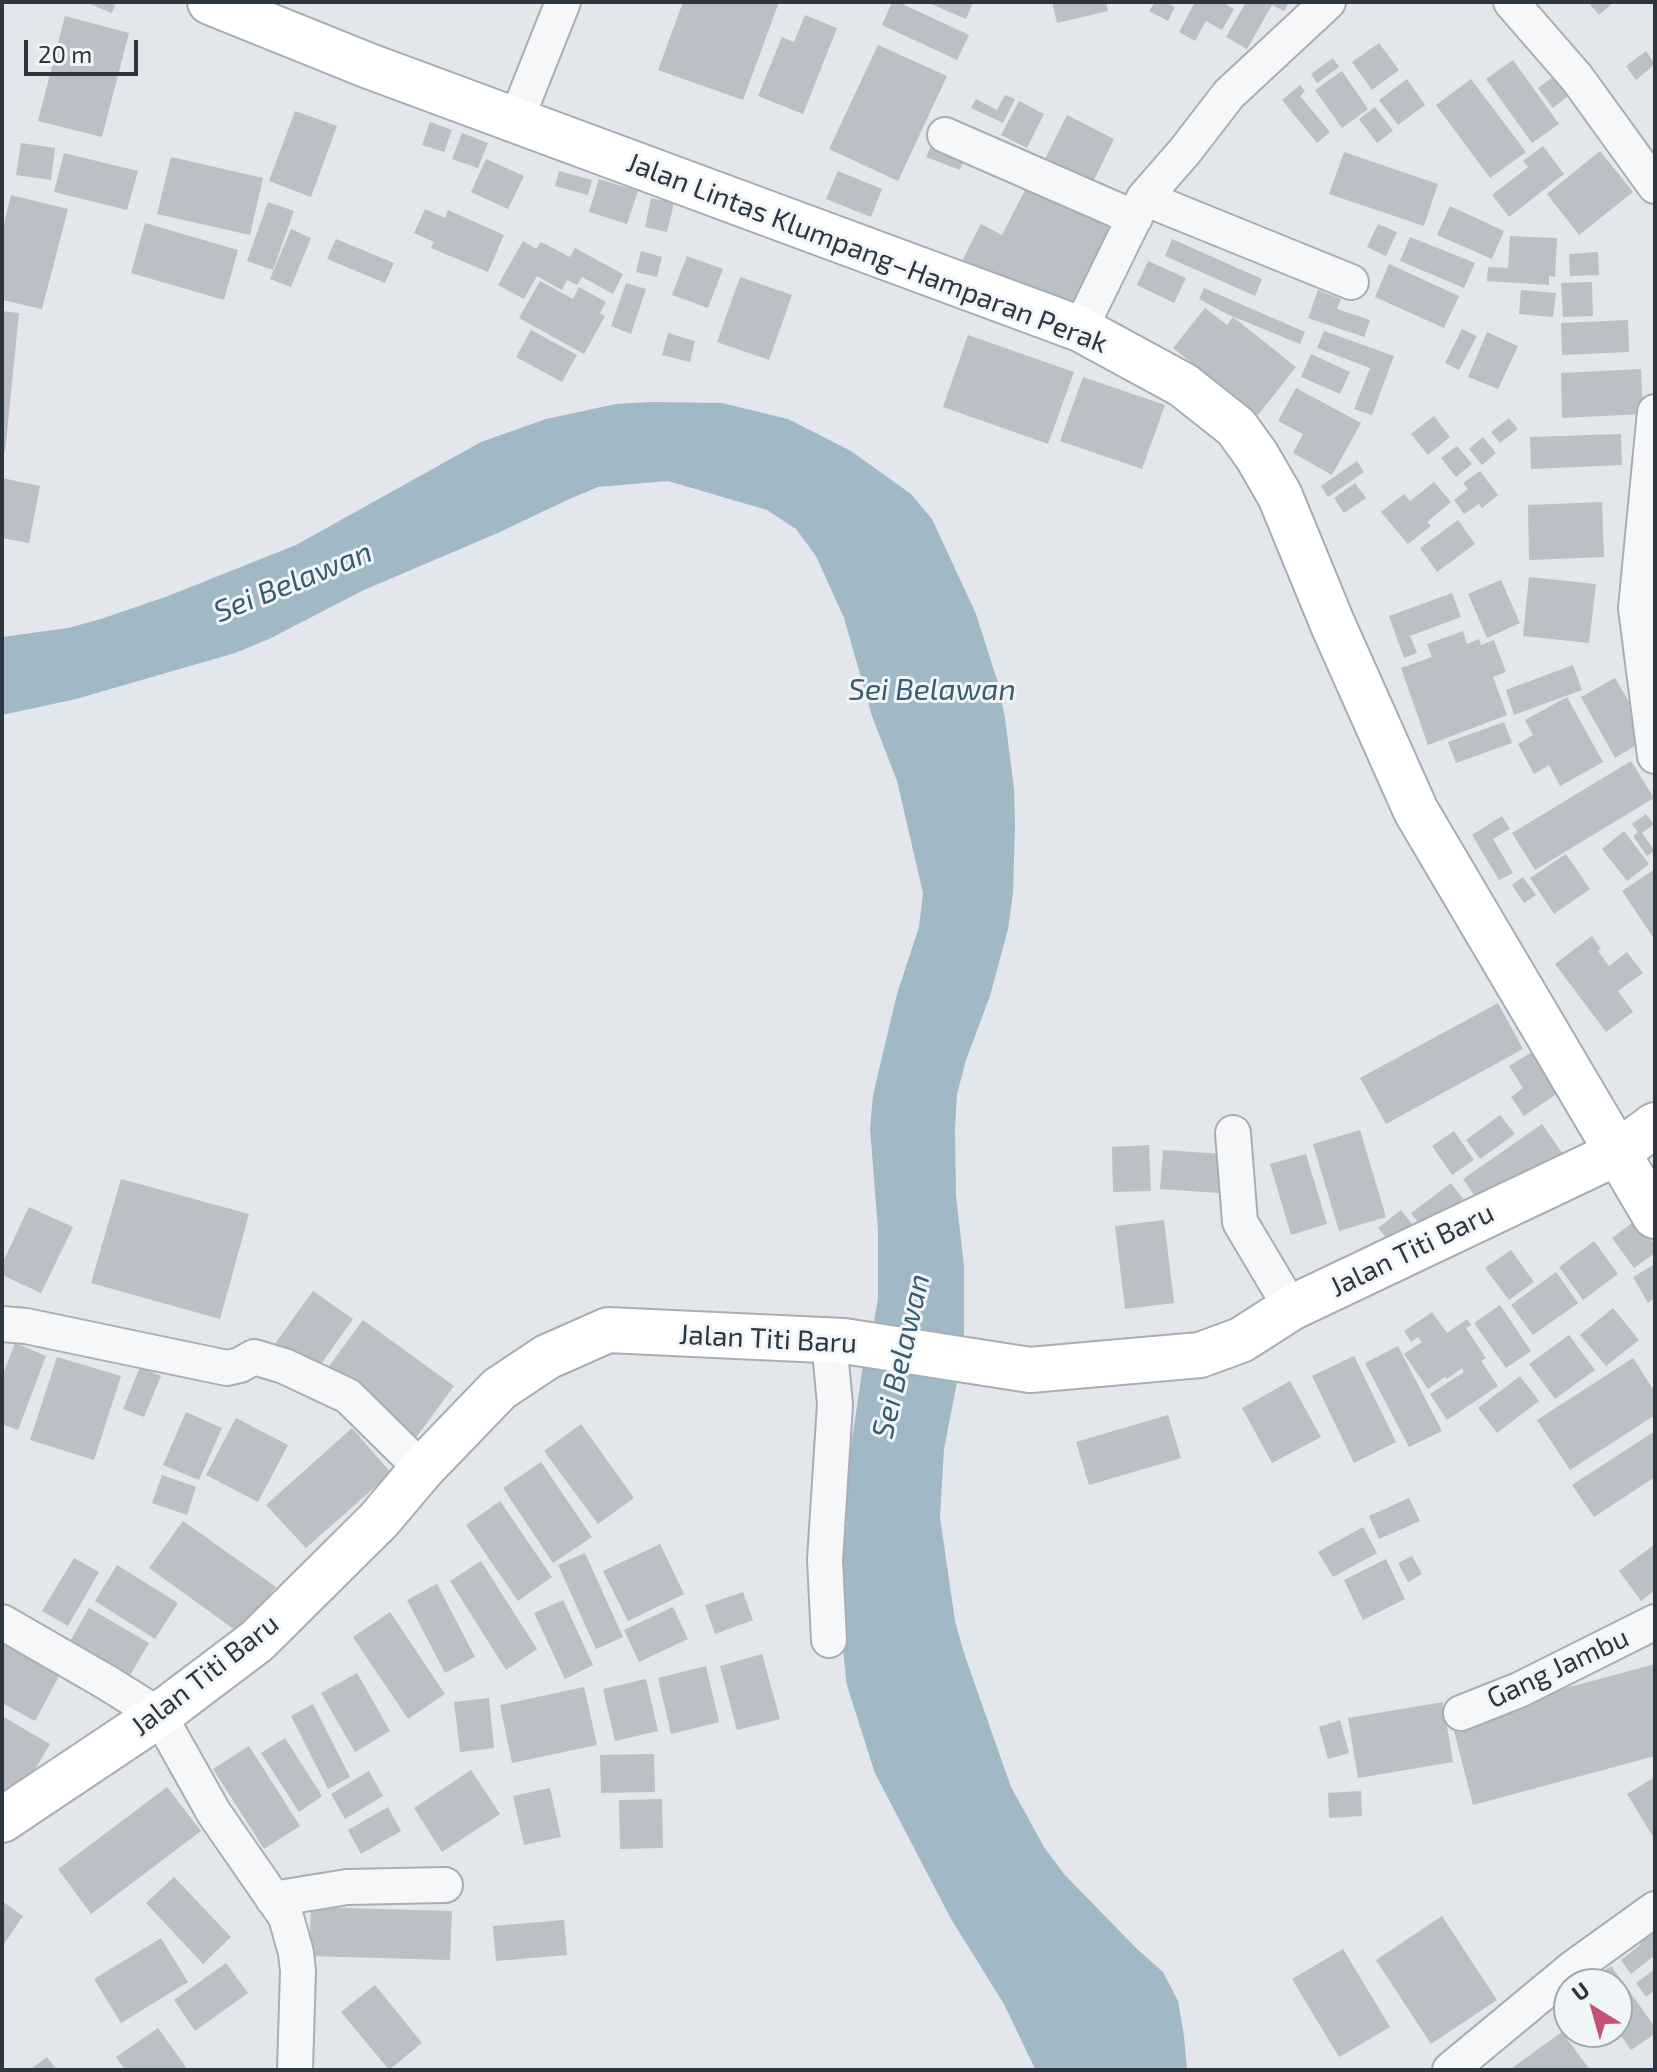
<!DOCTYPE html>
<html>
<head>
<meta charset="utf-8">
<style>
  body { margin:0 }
  #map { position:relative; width:1657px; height:2072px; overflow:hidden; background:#e3e6ea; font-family:"Exo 2",sans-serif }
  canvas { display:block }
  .frame { position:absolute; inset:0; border:4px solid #2c3641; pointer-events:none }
  .north { position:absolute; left:1553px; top:1968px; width:80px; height:80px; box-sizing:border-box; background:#f2f5f7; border:2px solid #a3a9ae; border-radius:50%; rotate:323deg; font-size:22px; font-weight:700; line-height:32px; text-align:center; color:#2c3641 }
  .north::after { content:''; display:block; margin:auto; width:28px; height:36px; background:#c45275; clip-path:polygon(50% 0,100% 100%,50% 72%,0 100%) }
  .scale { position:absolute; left:24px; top:40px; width:114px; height:36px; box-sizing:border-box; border:4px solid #2c3641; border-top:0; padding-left:10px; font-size:24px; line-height:28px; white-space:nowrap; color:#2c3641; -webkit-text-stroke:6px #f2f5f7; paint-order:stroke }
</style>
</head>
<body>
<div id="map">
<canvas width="1657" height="2072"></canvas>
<div class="frame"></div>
<div class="north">U</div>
<div class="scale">20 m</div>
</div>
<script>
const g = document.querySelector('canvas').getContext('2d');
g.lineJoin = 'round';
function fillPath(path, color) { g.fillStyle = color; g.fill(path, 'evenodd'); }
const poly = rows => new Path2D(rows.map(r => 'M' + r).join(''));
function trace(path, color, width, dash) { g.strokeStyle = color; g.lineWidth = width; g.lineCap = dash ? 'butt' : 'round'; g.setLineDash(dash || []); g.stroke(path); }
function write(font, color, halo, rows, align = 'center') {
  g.font = font + ' "Exo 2",sans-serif'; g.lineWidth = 6; g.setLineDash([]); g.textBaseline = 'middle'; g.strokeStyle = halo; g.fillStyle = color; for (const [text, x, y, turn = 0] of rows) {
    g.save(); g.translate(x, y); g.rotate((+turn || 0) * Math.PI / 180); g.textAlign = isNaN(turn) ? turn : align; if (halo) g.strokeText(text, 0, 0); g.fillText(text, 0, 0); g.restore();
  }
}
const water = poly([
  [652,402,722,403,788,419,851,451,911,494,932,519,976,614,998,683,1005,718,1014,789,1015,825,1013,893,1008,929,990,996,966,1060,957,1094,955,1128,956,1196,964,1266,964,1346,944,1449,940,1517,955,1621,964,1653,1011,1787,1044,1847,1064,1874,1136,1948,1163,1972,1178,2001,1184,2036,1187,2070,1063,2070,1059,2042,1039,1978,931,1773,913,1725,903,1673,893,1659,871,1635,864,1619,846,1519,848,1467,863,1365,872,1332,878,1299,878,1230,870,1128,873,1095,897,994,919,927,923,893,897,781,872,716,844,618,816,556,796,529,767,510,668,481,598,487,567,500,500,532,364,590,269,639,235,653,76,699,2,715,2,637,68,628,101,619,168,596,296,545,481,442,546,419,616,404]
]);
const river = poly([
  [870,1549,869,1567,880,1677,906,1759,980,1901,1034,1988,1068,2059,1071,2070]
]);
const building = poly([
  [85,2,116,2,112,13],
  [683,2,779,2,743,100,658,70],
  [892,2,898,2,969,35,957,60,882,25],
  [926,2,973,2,966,19],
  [1052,2,1106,2,1108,11,1057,23],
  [1155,2,1165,2,1175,7,1168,21,1149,11],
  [1195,2,1222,2,1234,9,1222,30,1206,21,1195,41,1179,32],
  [1246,2,1289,2,1284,11,1272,5,1247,49,1226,37],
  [1588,2,1614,2,1599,15],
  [805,15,837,28,803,114,758,96,782,37,794,42],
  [65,16,129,33,102,137,38,121],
  [1379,43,1399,70,1372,90,1352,62],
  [878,45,947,76,898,181,829,149],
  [1646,51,1655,64,1636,80,1626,66],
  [1333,58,1339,67,1317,83,1311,74],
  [1513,60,1559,124,1532,143,1486,79],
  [1342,71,1368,109,1342,128,1315,90],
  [1557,74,1572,93,1553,108,1538,88],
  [1407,79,1425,105,1398,125,1379,100],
  [1471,79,1526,152,1490,178,1436,105],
  [1300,85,1305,91,1300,96,1330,132,1317,143,1282,100],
  [1005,95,1015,99,1003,123,971,108,976,99,997,110],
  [1019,101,1044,114,1027,148,1001,135],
  [1375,107,1393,131,1377,143,1359,119],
  [295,111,337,126,311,197,269,181],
  [1067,115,1114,139,1093,182,1045,159],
  [430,122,452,130,444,152,422,145],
  [462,133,488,143,478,168,452,159],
  [933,141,966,154,960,170,926,157],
  [21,143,55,148,51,180,16,175],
  [1543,146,1564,174,1509,217,1492,195,1528,167,1523,161],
  [1600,151,1633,192,1579,235,1547,194],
  [1344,152,1438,184,1424,226,1329,194],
  [64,153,138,171,127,210,54,192],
  [171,157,263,178,250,235,157,214],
  [486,159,524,176,508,209,471,192],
  [559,171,592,180,588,195,555,186],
  [838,171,882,189,871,217,826,199],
  [599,179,638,191,627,224,589,212],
  [1027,186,1113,229,1074,318,961,263,981,224,1002,235],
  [11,195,68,209,42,309,2,300,2,231],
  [651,198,674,203,667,232,645,227],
  [268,202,294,211,273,270,247,261],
  [1450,206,1504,231,1492,259,1437,235],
  [425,209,445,218,448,210,504,235,488,272,431,248,434,242,414,233],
  [145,223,238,250,224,300,131,273],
  [1378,224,1397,232,1386,256,1367,247],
  [291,229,311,238,291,287,270,279],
  [1510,236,1557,238,1555,277,1549,276,1549,285,1487,281,1488,267,1508,268],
  [1410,237,1475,263,1464,288,1400,261],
  [336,239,394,263,385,283,327,259],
  [1172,239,1262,279,1255,296,1165,256],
  [523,241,536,249,541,242,570,257,575,248,623,274,613,294,582,277,577,285,567,280,562,290,537,276,524,299,498,285],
  [641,251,662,257,657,277,636,272],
  [1598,252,1599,275,1570,276,1569,254],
  [687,256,723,269,708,308,672,295],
  [1148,261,1186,278,1174,303,1137,285],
  [1389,264,1459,296,1444,328,1375,297],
  [740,277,792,295,769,360,717,342],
  [540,281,573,299,579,287,606,302,600,313,605,316,584,354,519,318],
  [1592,282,1593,316,1563,317,1561,283],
  [626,283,646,289,631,334,611,326],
  [1204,288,1305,332,1300,344,1227,314,1199,299],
  [1318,290,1341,299,1337,309,1370,320,1364,337,1308,318],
  [1521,290,1556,293,1553,317,1519,314],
  [1205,308,1227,325,1233,317,1296,367,1258,415,1173,348],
  [2,311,19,313,5,452,2,452],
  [1628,320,1629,352,1562,355,1561,323],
  [1462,329,1477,336,1459,370,1445,363],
  [531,330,577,355,562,382,516,357],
  [1324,331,1394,356,1372,415,1354,409,1370,368,1317,348],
  [1487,332,1518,346,1498,389,1468,377],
  [668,333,695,341,690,362,662,355],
  [968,335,1074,372,1048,444,943,407],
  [1311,354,1350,372,1340,394,1301,377],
  [1641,369,1643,414,1562,418,1561,373],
  [1083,377,1165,405,1142,469,1060,441],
  [1296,388,1361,423,1332,475,1293,453,1303,434,1278,421],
  [1434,416,1450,437,1428,455,1411,434],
  [1509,418,1518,429,1500,443,1491,432],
  [1621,434,1622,465,1531,469,1530,437],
  [1483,437,1496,453,1482,465,1469,449],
  [1457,446,1472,464,1456,477,1441,458],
  [1357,461,1364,472,1328,497,1321,486],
  [1480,471,1498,495,1482,508,1479,504,1464,514,1454,500,1468,489,1463,483],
  [2,478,40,486,29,543,2,538],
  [1434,482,1451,502,1427,522,1431,526,1408,544,1381,512,1404,494,1410,501],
  [1355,483,1366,498,1344,513,1334,498],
  [1602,502,1604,557,1529,560,1528,505],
  [1458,520,1475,544,1437,572,1420,548],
  [1529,577,1596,584,1589,643,1523,636],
  [1501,580,1520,623,1487,638,1468,594],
  [1452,593,1461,617,1410,636,1417,653,1404,658,1389,616],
  [1463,631,1467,644,1479,639,1481,645,1494,640,1506,672,1493,677,1507,715,1428,745,1401,668,1432,657,1427,644],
  [1573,665,1582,690,1514,715,1506,690],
  [1615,678,1650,737,1615,758,1581,697],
  [1567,697,1603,762,1560,786,1549,765,1534,774,1518,744,1533,735,1525,720],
  [1504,722,1512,743,1456,763,1448,742],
  [1631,761,1654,798,1535,870,1512,833],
  [1646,814,1654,824,1642,833,1655,851,1647,856,1633,836,1638,832,1632,824],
  [1502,816,1510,829,1493,839,1513,873,1499,880,1472,835],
  [1624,831,1649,864,1627,881,1602,849],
  [1566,854,1590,889,1554,914,1530,878],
  [1655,869,1655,940,1622,891],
  [1523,877,1536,895,1524,903,1512,885],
  [1592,936,1601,949,1598,951,1609,966,1627,952,1643,973,1618,991,1633,1012,1606,1032,1555,964],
  [1498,1003,1523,1049,1386,1124,1360,1078],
  [1532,1052,1558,1093,1524,1116,1511,1097,1523,1088,1509,1066],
  [1500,1115,1515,1134,1480,1159,1466,1140],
  [1542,1124,1565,1157,1485,1211,1463,1179],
  [1360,1130,1386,1217,1339,1231,1313,1144],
  [1454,1131,1474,1160,1452,1175,1432,1146],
  [1149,1145,1151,1191,1113,1192,1112,1147],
  [1163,1150,1223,1154,1219,1193,1160,1189],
  [1306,1154,1327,1224,1291,1235,1270,1164],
  [121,1179,249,1214,220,1319,91,1283],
  [1451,1183,1463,1199,1424,1230,1411,1213],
  [29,1207,73,1227,41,1293,2,1275,2,1264],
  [1401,1210,1420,1234,1397,1252,1378,1228],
  [1164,1220,1174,1303,1125,1309,1115,1226],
  [1636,1220,1655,1245,1655,1253,1634,1268,1612,1238],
  [1594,1241,1618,1274,1583,1300,1559,1267],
  [1511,1250,1534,1282,1509,1300,1485,1268],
  [1655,1264,1655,1298,1648,1303,1633,1277],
  [1556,1272,1578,1303,1533,1335,1511,1305],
  [313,1291,353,1319,314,1374,274,1345],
  [1500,1305,1531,1351,1506,1368,1474,1323],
  [1613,1308,1639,1340,1606,1366,1580,1335],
  [1432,1312,1447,1333,1467,1319,1471,1325,1466,1328,1486,1358,1481,1361,1498,1386,1447,1420,1430,1394,1464,1372,1462,1368,1447,1379,1445,1377,1428,1389,1404,1354,1422,1342,1418,1337,1411,1342,1404,1331],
  [363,1320,454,1386,415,1439,324,1373],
  [1569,1335,1595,1370,1555,1399,1529,1364],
  [15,1343,46,1356,18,1430,2,1424,2,1377],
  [1398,1346,1442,1431,1409,1447,1365,1363],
  [1354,1356,1396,1442,1354,1463,1312,1376],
  [57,1357,121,1376,94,1460,30,1440],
  [1633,1358,1655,1392,1655,1415,1570,1470,1537,1420],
  [140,1367,161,1376,144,1417,123,1409],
  [1520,1376,1539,1401,1497,1433,1478,1408],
  [1290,1381,1321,1437,1272,1463,1242,1408],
  [186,1412,222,1428,199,1480,163,1465],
  [1168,1415,1181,1458,1089,1485,1076,1442],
  [236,1418,288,1445,258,1502,206,1475],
  [581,1424,634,1498,598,1524,544,1451],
  [352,1428,391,1473,306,1548,266,1505],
  [1655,1431,1655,1477,1594,1517,1572,1485],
  [541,1462,592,1537,553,1563,503,1488],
  [162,1475,196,1487,187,1515,152,1503],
  [1409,1498,1420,1521,1379,1539,1369,1516],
  [500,1501,552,1577,518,1601,466,1525],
  [183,1521,276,1587,242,1635,149,1568],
  [1363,1527,1377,1553,1333,1577,1318,1552],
  [660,1544,684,1594,628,1621,603,1571],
  [1655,1544,1655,1590,1641,1601,1619,1571],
  [585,1553,623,1637,596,1649,558,1565],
  [1412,1556,1422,1574,1408,1582,1398,1563],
  [74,1558,99,1572,68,1626,42,1611],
  [1386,1559,1405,1599,1363,1620,1344,1580],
  [481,1561,537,1649,506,1670,450,1581],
  [117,1565,178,1603,155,1639,95,1601],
  [437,1584,475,1657,445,1673,407,1600],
  [743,1592,753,1620,715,1634,705,1605],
  [563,1600,593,1665,565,1679,534,1613],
  [673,1607,688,1639,639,1662,624,1630],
  [89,1608,149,1643,125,1684,65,1650],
  [390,1612,445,1694,408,1719,353,1637],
  [2,1634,64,1667,35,1721,2,1703],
  [762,1654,780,1719,737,1730,720,1666],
  [1655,1664,1655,1756,1473,1805,1451,1719],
  [706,1666,719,1722,671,1734,658,1678],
  [357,1673,390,1731,355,1752,321,1693],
  [646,1679,658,1731,615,1741,603,1689],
  [584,1687,597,1745,512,1763,500,1705],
  [489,1698,494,1748,460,1752,454,1702],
  [1443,1702,1453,1762,1358,1778,1348,1718],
  [313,1704,350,1777,328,1789,291,1716],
  [2,1716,50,1744,12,1809,2,1803],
  [1340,1720,1349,1753,1328,1759,1319,1727],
  [285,1738,322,1796,299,1812,261,1753],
  [249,1746,300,1826,264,1849,213,1769],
  [654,1754,655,1792,601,1793,600,1755],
  [471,1770,500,1814,442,1852,414,1808],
  [369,1771,383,1796,345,1819,331,1794],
  [1655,1777,1655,1840,1627,1794],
  [167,1787,201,1831,91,1914,58,1869],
  [550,1788,561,1837,524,1845,513,1796],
  [1361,1791,1362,1816,1329,1818,1328,1793],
  [662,1799,663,1848,620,1849,619,1800],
  [388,1807,401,1831,361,1854,348,1830],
  [174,1877,231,1937,203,1964,146,1903],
  [2,1901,23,1916,2,1947],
  [311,1907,452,1911,450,1960,309,1956],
  [1442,1916,1497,2000,1431,2044,1376,1960],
  [564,1920,567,1955,496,1961,493,1926],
  [1655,1926,1655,1955,1631,1974,1621,1960,1641,1944,1630,1930],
  [161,1938,188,1982,121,2023,94,1979],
  [1343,1949,1390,2027,1339,2057,1292,1979],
  [226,1963,248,1993,195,2031,174,2000],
  [1611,1966,1655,2027,1655,2034,1631,2050,1617,2030,1617,1984,1586,1984],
  [1655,1969,1655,1990,1646,1997,1636,1983],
  [375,1985,422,2043,389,2070,341,2012],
  [158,2028,188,2070,125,2070,116,2057],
  [1562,2032,1590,2070,1509,2070],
  [47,2057,57,2070,29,2070]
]);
const street = poly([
  [1511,2,1577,78,1655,186],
  [516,120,563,2],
  [945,135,1135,218],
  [1144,198,1351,282],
  [1080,329,1144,198,1185,151,1229,94,1328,2],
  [1655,412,1636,608,1655,756],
  [1233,1133,1240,1222,1291,1308],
  [2,1324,26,1326,227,1368,240,1365,254,1357,284,1366,348,1396,422,1469],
  [829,1341,835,1404,825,1560,829,1640],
  [2,1622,106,1682,159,1715,214,1813,286,1917,296,1953,298,1971,295,2070],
  [1461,1713,1519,1690,1655,1622],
  [273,1899,347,1887,445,1885],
  [1450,2070,1573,1968,1655,1909]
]);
const secondary = poly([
  [2,1820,159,1715,257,1641,379,1520,422,1469,499,1389,547,1357,608,1330,844,1341,1030,1370,1200,1355,1241,1340,1291,1308,1617,1153,1655,1125]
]);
const primary = poly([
  [210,2,369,66,1080,329,1183,385,1236,427,1257,456,1280,496,1333,625,1416,811,1655,1216]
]);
const streetNames = [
  ["Jalan Lintas Klumpang–Hamparan Perak",867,253,21],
  ["Jalan Titi Baru",1412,1250,-26],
  ["Jalan Titi Baru",768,1339,3],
  ["Gang Jambu",1558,1668,-25],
  ["Jalan Titi Baru",205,1675,-38]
];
const waterNames = [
  ["Sei Belawan",293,582,-22],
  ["Sei Belawan",932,690],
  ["Sei Belawan",901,1356,-77]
];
fillPath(water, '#a1b9c7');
trace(river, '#a1b9c7', 68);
fillPath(building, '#bac0c6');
trace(street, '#a8aeb4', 38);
trace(secondary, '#a8aeb4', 48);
trace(primary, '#a3adb4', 48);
trace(street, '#f5f7f8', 34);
trace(secondary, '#fff', 44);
trace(primary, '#fff', 44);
write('28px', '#2c3641', '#f2f5f7', streetNames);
write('italic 30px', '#395b71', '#f2f5f7', waterNames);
</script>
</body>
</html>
